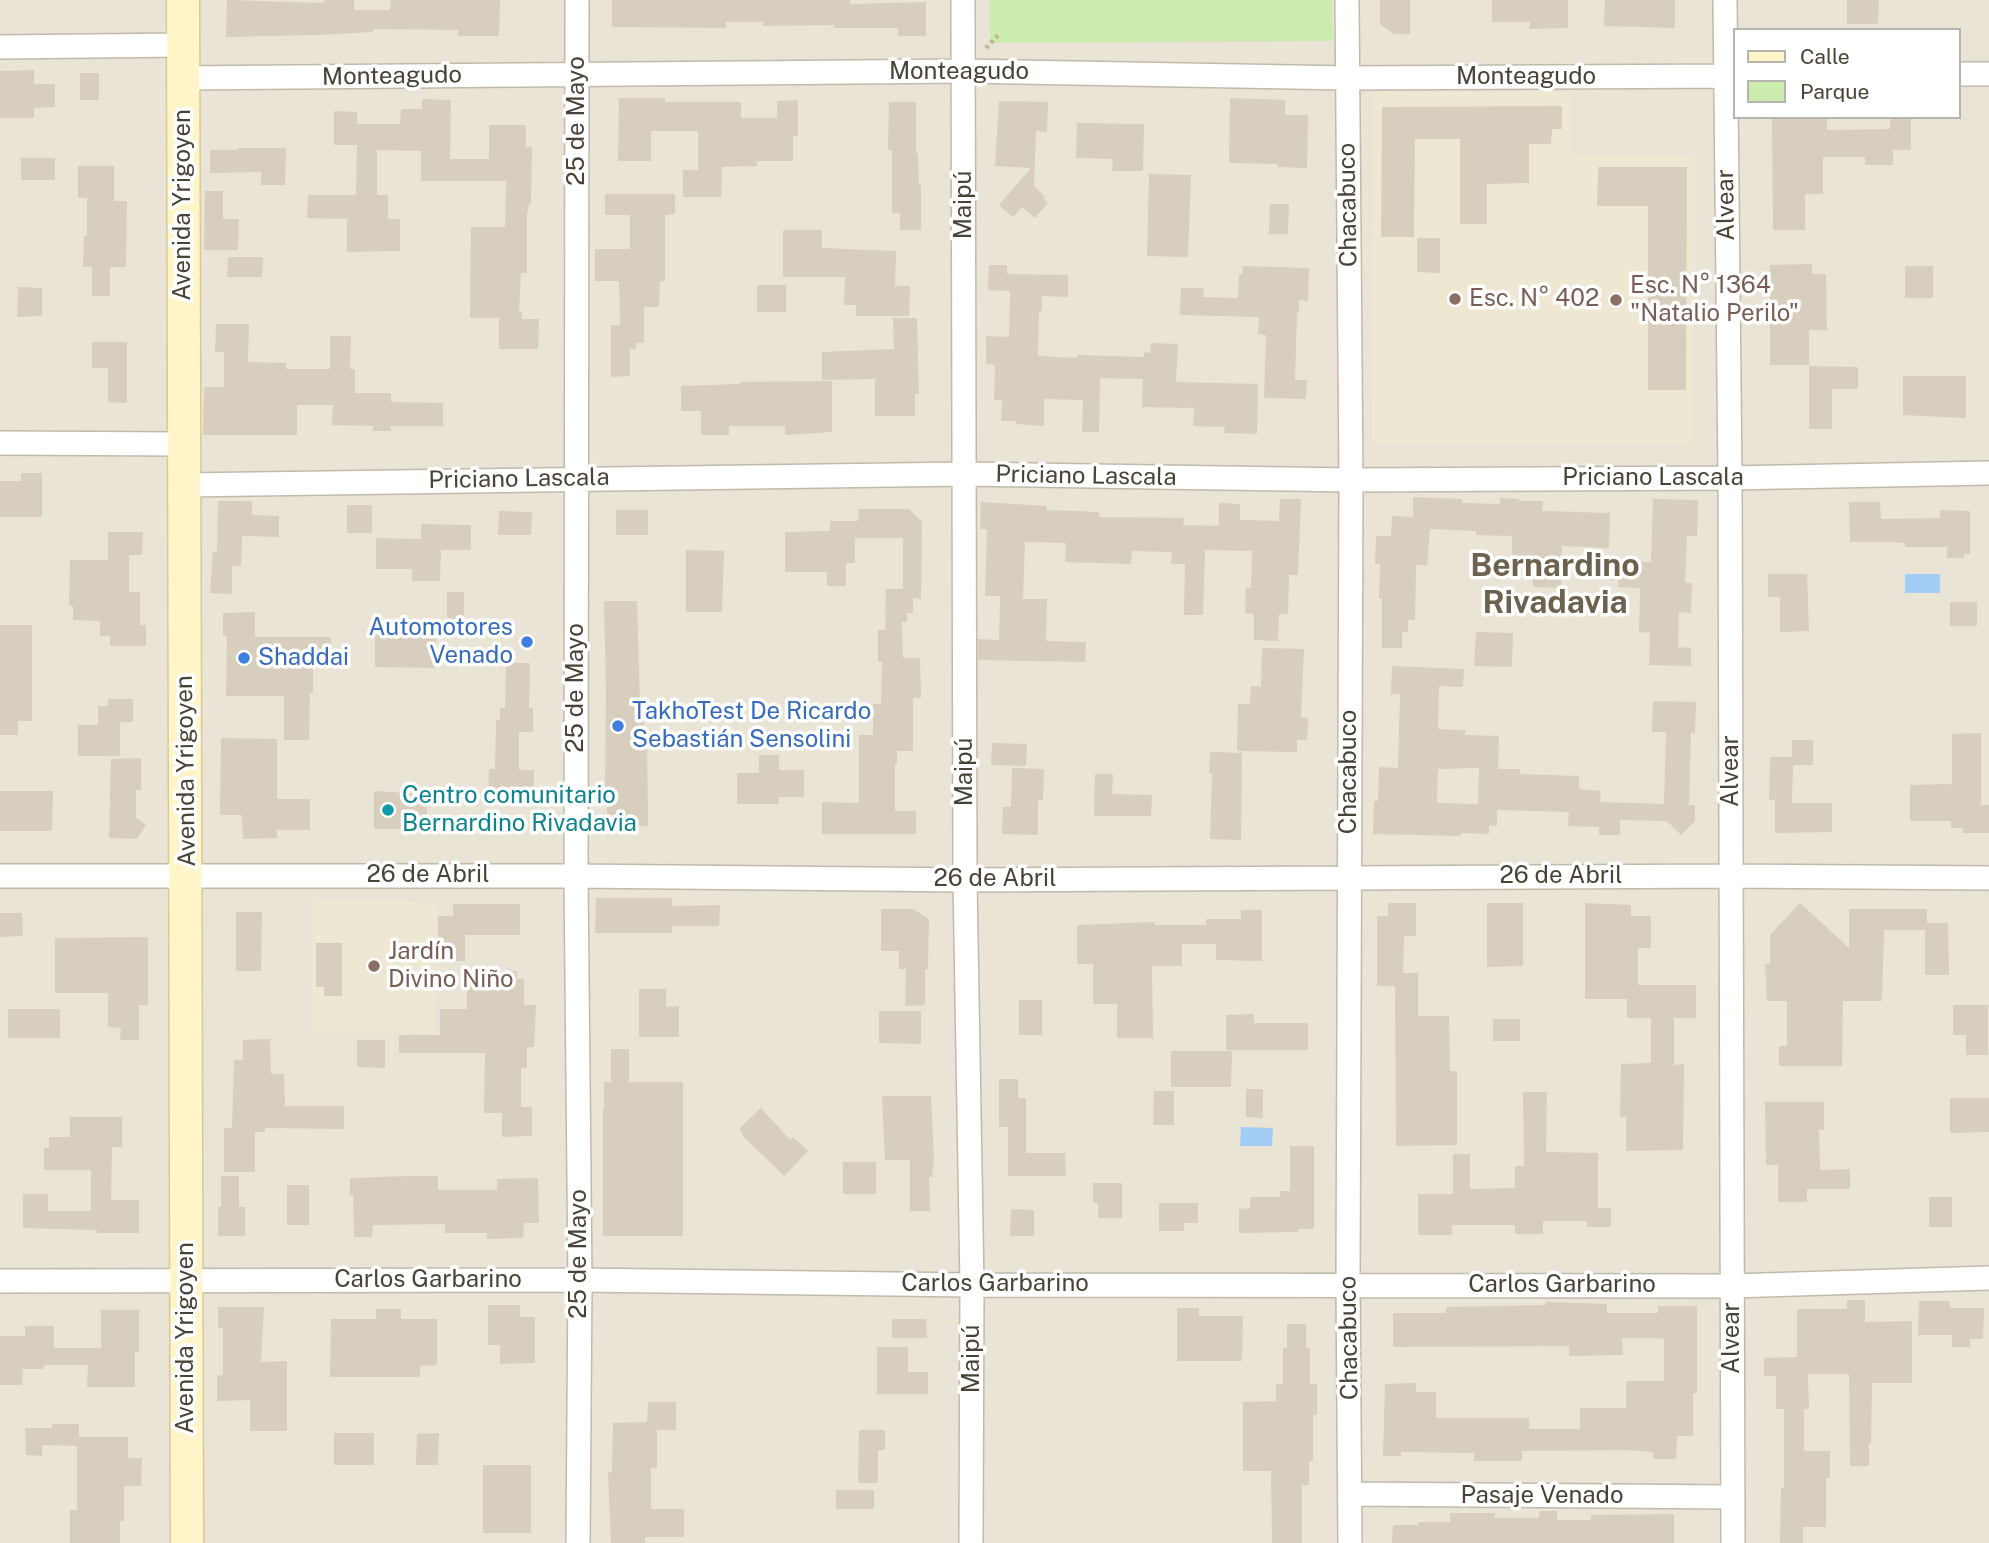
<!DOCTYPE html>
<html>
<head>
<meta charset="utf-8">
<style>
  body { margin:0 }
  #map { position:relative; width:1989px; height:1543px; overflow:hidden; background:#f5f2e8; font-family:"Public Sans",sans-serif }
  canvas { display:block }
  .legend { position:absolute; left:1733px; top:28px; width:228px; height:91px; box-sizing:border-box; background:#fff; border:2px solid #b6b4af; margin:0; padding:9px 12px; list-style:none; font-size:21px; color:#494336 }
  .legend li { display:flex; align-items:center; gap:14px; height:35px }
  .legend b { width:35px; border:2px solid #b6b4af }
</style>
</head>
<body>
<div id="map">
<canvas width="1989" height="1543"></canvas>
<ul class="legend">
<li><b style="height:9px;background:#fff5c8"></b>Calle</li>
<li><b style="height:19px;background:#ccebaf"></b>Parque</li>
</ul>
</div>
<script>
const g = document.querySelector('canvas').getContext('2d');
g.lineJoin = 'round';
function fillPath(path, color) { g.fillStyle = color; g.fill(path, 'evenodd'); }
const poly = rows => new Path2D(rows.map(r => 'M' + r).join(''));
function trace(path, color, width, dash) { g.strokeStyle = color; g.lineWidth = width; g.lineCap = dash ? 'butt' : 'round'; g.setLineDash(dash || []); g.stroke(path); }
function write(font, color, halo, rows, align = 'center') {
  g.font = font + ' "Public Sans",sans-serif'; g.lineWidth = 7; g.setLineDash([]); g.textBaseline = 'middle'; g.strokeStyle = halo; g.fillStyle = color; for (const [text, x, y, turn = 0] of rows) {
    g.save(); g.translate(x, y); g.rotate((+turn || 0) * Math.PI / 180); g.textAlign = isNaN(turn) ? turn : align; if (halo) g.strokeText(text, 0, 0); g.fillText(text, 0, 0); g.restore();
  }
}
const residential = poly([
  [0,0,1989,0,1989,1543,0,1543],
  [1735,30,1959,30,1959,117,1735,117]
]);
const education = poly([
  [1374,91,1570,92,1570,155,1695,155,1693,444,1372,444],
  [314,899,437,902,434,1033,311,1030]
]);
const green = poly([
  [990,0,1332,0,1333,41,990,43]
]);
const water = poly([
  [1905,574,1940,574,1940,593,1905,593],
  [1241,1127,1273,1128,1272,1146,1240,1146]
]);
const building = poly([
  [227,0,324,3,324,0,354,0,354,10,390,10,391,0,500,0,499,36,458,36,458,30,373,29,373,32,317,35,226,37],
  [612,0,850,0,850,4,926,2,926,36,898,36,898,28,834,28,834,25,763,26,763,22,726,22,726,28,612,27],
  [1380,0,1410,0,1410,34,1394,34,1380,24],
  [1492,0,1568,0,1568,28,1529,29,1530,22,1492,22],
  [1605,0,1675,0,1675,28,1604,26],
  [1847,0,1879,0,1878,24,1847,24],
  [34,70,34,84,55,84,55,107,34,108,34,118,0,118,0,71],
  [80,73,99,73,99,100,80,100],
  [619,98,665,98,665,102,741,102,741,118,777,118,777,101,798,100,798,136,793,136,793,161,757,161,757,166,722,167,721,197,683,197,683,170,698,170,698,131,651,131,651,161,618,161],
  [1230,98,1285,100,1285,115,1308,115,1307,168,1278,167,1278,164,1229,163],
  [422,99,451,100,450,159,489,159,489,125,526,125,526,147,532,147,531,204,529,204,527,214,527,273,521,273,519,312,522,312,522,319,539,319,538,349,499,349,499,318,470,318,471,227,505,227,506,181,421,181,421,151,377,150,377,195,388,195,388,219,400,219,400,251,347,252,347,219,307,218,308,195,356,195,357,145,334,145,334,111,357,112,357,124,400,124,401,109,422,109],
  [999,101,1048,102,1047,132,1036,131,1034,186,1045,196,1043,198,1048,203,1035,218,1022,207,1013,217,999,205,1031,168,995,166],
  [889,102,916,102,916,153,918,153,919,185,921,185,921,230,900,230,900,213,892,213,892,150,888,150],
  [1562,106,1562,129,1552,129,1551,144,1529,144,1529,183,1487,184,1487,224,1460,224,1460,139,1415,139,1414,237,1381,237,1382,107],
  [1772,117,1827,117,1827,130,1890,129,1890,117,1911,117,1911,150,1893,150,1893,165,1865,165,1865,157,1823,157,1823,194,1805,194,1805,230,1773,230],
  [1077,123,1144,124,1143,171,1112,171,1113,159,1076,158],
  [238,148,286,148,285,185,261,185,261,172,210,173,210,150,238,150],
  [21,158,55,158,55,180,21,180],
  [78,166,114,166,114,201,127,201,126,267,110,267,110,296,92,296,92,267,83,267,84,236,87,236,87,198,78,198],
  [1598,167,1687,167,1686,390,1648,390,1648,206,1597,206],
  [1149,174,1191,175,1188,257,1147,256],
  [205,191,223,191,223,219,239,219,238,250,204,250],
  [605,194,675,194,675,214,665,215,665,281,660,281,659,307,644,307,644,343,636,343,636,349,630,349,630,376,611,377,611,325,620,325,619,281,595,281,595,249,630,249,630,215,605,215],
  [1270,204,1289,204,1288,234,1269,234],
  [783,230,822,230,822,248,896,251,895,286,910,286,909,316,856,316,856,305,844,305,845,277,783,277],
  [1417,238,1440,238,1440,273,1417,272],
  [228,257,263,257,262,277,227,277],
  [1812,264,1812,274,1826,274,1827,330,1809,330,1809,365,1770,365,1770,265],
  [989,265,1007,265,1007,274,1068,275,1068,297,1042,296,1042,311,1039,311,1038,356,1077,358,1077,355,1144,357,1144,352,1150,353,1151,343,1178,344,1176,382,1258,384,1257,434,1224,433,1225,427,1193,426,1194,408,1142,407,1143,379,1100,378,1099,432,1082,432,1083,400,1044,399,1044,426,1016,424,1016,421,1001,421,1002,400,994,400,995,365,986,364,986,336,1009,337,1010,296,1010,291,988,290],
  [1243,266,1309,268,1308,301,1299,300,1299,313,1297,313,1295,380,1307,380,1306,399,1264,398,1266,335,1258,334,1259,317,1180,315,1181,288,1204,288,1203,297,1238,298,1239,274,1242,274],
  [1905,266,1933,266,1933,298,1905,298],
  [757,285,786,285,786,312,757,312],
  [18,287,42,288,42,316,17,317],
  [893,318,917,318,919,394,915,394,915,416,875,416,875,379,822,380,822,352,894,349],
  [216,324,249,324,248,362,286,363,286,369,330,369,330,336,351,336,350,369,355,369,355,393,391,393,391,402,443,403,443,426,391,426,391,431,373,431,373,426,332,425,333,405,297,405,297,435,203,435,204,387,224,387,224,352,215,352],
  [92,342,127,342,127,403,108,402,108,368,92,368],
  [1809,366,1858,367,1858,389,1832,389,1832,429,1809,429],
  [1903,376,1966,376,1966,418,1903,415],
  [832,381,832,432,785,435,785,426,729,426,729,435,701,435,701,411,681,411,681,386,740,384,740,382],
  [21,473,42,473,42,517,0,517,0,481,21,481],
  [1413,497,1462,499,1462,503,1500,504,1500,498,1519,499,1519,501,1543,501,1542,511,1610,513,1609,548,1562,546,1561,588,1533,587,1533,558,1512,558,1512,536,1476,535,1476,531,1430,529,1427,565,1416,565,1415,620,1408,620,1408,632,1402,632,1402,648,1382,648,1382,599,1379,599,1380,564,1375,564,1376,536,1391,536,1392,516,1413,517],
  [1280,499,1301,499,1298,575,1289,575,1288,614,1279,614,1278,641,1254,640,1254,614,1245,613,1246,588,1251,588,1252,551,1205,550,1203,615,1184,615,1185,564,1171,564,1172,552,1132,551,1131,564,1065,562,1066,543,1025,542,1023,599,1047,599,1046,641,1086,642,1085,662,978,660,978,639,999,640,1000,596,985,596,987,529,980,529,981,502,1047,506,1047,510,1099,512,1099,517,1184,518,1183,525,1219,526,1219,503,1240,504,1240,520,1279,521],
  [1653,499,1698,500,1697,536,1687,536,1685,583,1692,583,1691,613,1679,612,1678,647,1691,648,1691,666,1649,665,1650,633,1639,632,1640,588,1618,587,1618,580,1597,580,1598,561,1651,562],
  [218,501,252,501,252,515,279,516,279,537,242,536,241,566,232,566,232,594,210,593,213,551,217,552],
  [1849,502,1880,502,1881,519,1940,518,1940,510,1970,511,1970,554,1964,554,1964,558,1947,558,1947,547,1905,547,1905,543,1888,542,1850,542],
  [347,505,372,505,372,533,347,533],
  [859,509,909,509,922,522,921,599,913,598,913,613,907,613,907,622,902,622,903,658,920,658,921,698,913,698,913,751,897,751,897,764,895,764,895,811,916,811,916,834,822,834,822,802,859,803,859,735,873,735,873,704,881,704,882,662,878,662,878,630,885,630,886,589,903,589,903,538,855,538,855,563,846,563,846,586,827,586,827,572,785,572,785,532,830,531,830,521,858,521],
  [616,510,648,510,648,535,616,535],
  [499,511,532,512,531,535,498,535],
  [421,524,471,525,471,550,441,550,440,581,412,581,412,569,376,569,376,538,421,539],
  [108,532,143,532,142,555,129,555,129,592,140,592,140,625,146,625,146,646,110,646,110,636,100,636,100,621,73,620,73,606,69,606,70,560,108,560],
  [686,550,724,551,722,612,686,612],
  [1768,574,1807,574,1809,631,1780,632,1780,597,1768,597],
  [447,592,464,592,464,631,447,631],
  [604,601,637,601,640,704,644,704,644,735,647,735,648,826,607,826,607,796,605,796,606,691],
  [1950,602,1977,602,1977,626,1950,626],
  [255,612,255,637,331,637,331,666,313,666,313,693,310,693,309,740,284,740,284,696,226,696,227,636,223,636,223,613],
  [0,625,32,625,32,721,18,721,18,735,0,735],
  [1476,632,1513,633,1512,667,1474,666],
  [375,635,436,635,435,668,375,667],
  [1262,648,1304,649,1301,717,1308,718,1307,740,1297,740,1297,752,1237,751,1238,704,1250,704,1251,686,1261,687],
  [506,663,530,663,529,708,533,708,533,732,519,732,519,770,534,770,534,801,488,801,489,769,495,769,496,720,500,720,500,708,505,708],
  [1392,666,1464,669,1463,687,1439,686,1438,729,1465,730,1465,735,1499,736,1498,769,1520,769,1520,774,1579,776,1579,789,1601,791,1600,802,1664,804,1666,732,1652,732,1653,701,1696,702,1695,733,1691,733,1689,805,1695,805,1695,821,1681,835,1667,821,1620,820,1620,835,1599,835,1599,827,1568,826,1569,812,1497,810,1497,826,1489,825,1489,834,1461,833,1461,836,1373,834,1374,801,1378,801,1379,767,1398,768,1400,694,1391,694],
  [1479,768,1478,804,1437,803,1438,769],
  [108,699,133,699,133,722,120,722,120,756,78,756,78,725,98,725,98,706,108,706],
  [1981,733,1981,805,1989,805,1989,833,1963,833,1963,828,1951,828,1951,821,1910,821,1910,785,1952,784,1952,734],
  [221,738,277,739,277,799,310,799,310,830,277,830,277,838,243,839,242,815,220,815],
  [1792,740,1813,740,1813,765,1793,765,1792,803,1832,803,1832,832,1775,833,1775,800,1769,800,1770,757,1792,757],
  [992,743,1027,744,1026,766,991,765],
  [1210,752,1242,753,1241,840,1210,839,1212,774,1209,774],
  [759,755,779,755,779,770,804,770,804,797,779,797,779,804,737,804,737,773,759,773],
  [141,758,141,790,136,790,136,818,146,825,137,839,109,838,111,759],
  [1012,768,1044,769,1043,801,1038,800,1038,835,1002,834,1003,807,1011,807],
  [1095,774,1113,774,1112,794,1152,795,1151,816,1094,816],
  [0,791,53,791,52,831,0,831],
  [374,791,427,794,427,832,407,833,408,829,374,829],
  [596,898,672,898,672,906,720,905,719,926,672,926,672,933,595,933],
  [1388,903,1416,903,1416,936,1404,936,1403,973,1418,973,1418,1016,1449,1016,1450,1071,1457,1071,1457,1145,1396,1146,1395,986,1377,986,1377,916,1388,916],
  [1487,903,1523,903,1523,966,1487,967],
  [1585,903,1631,905,1631,916,1651,916,1651,948,1638,948,1638,985,1696,985,1696,1018,1674,1018,1674,1065,1684,1064,1683,1150,1626,1151,1626,1117,1620,1117,1621,1064,1651,1063,1651,1018,1627,1018,1627,999,1585,999],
  [1800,903,1849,948,1849,909,1927,909,1927,923,1948,923,1949,975,1925,975,1925,930,1884,930,1882,1001,1843,1001,1842,1066,1779,1066,1779,1046,1787,1046,1787,1001,1767,1001,1765,964,1770,964,1770,935],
  [453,904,520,904,520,935,465,935,465,961,438,961,438,916,453,916],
  [881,909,913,909,929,919,928,969,925,969,925,1005,905,1006,906,969,899,969,899,951,881,951],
  [1241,910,1262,910,1262,961,1216,960,1216,944,1182,944,1182,966,1152,966,1153,1038,1117,1038,1117,1004,1093,1004,1093,964,1077,964,1077,925,1155,922,1155,925,1206,925,1206,919,1241,919],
  [236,912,262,912,261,971,236,971],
  [0,913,22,913,23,936,0,937],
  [148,937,148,1005,139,1005,139,1040,120,1040,121,1028,108,1027,108,993,55,993,55,938],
  [316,943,342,943,342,996,324,996,324,987,316,987],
  [499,971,517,971,517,979,524,979,524,1005,536,1005,534,1047,527,1047,527,1068,521,1068,521,1107,532,1107,532,1136,502,1137,502,1113,484,1113,485,1053,399,1053,399,1035,440,1035,440,1009,467,1009,467,980,499,979],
  [639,989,666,989,666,1007,679,1006,679,1037,639,1037],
  [1019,1000,1042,1000,1042,1035,1019,1035],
  [1953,1005,1988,1005,1988,1055,1966,1055,1966,1035,1953,1035],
  [8,1009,60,1009,60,1038,8,1038],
  [879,1011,921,1011,921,1044,879,1043],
  [1254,1014,1254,1023,1308,1023,1308,1050,1226,1050,1226,1015],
  [1493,1019,1520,1019,1520,1041,1493,1041],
  [270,1039,271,1074,284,1074,285,1106,344,1106,344,1129,265,1128,265,1132,255,1132,255,1172,224,1172,224,1128,232,1128,234,1060,243,1060,243,1040],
  [357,1040,385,1040,385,1068,357,1067],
  [611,1049,629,1049,629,1082,683,1082,683,1236,603,1236,603,1108,604,1108,604,1082,611,1082],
  [1171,1051,1232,1051,1231,1087,1171,1087],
  [999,1079,1018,1079,1018,1098,1026,1098,1026,1153,1065,1153,1066,1176,1008,1176,1008,1127,999,1127],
  [1246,1089,1263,1089,1263,1118,1246,1117],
  [1154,1091,1174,1091,1174,1125,1153,1125],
  [1523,1092,1547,1092,1546,1152,1598,1153,1598,1208,1611,1208,1611,1227,1587,1227,1587,1221,1543,1221,1543,1234,1515,1234,1515,1225,1452,1225,1452,1235,1418,1235,1418,1194,1453,1194,1453,1154,1470,1154,1470,1189,1515,1188,1515,1166,1524,1166],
  [882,1096,931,1096,934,1160,932,1177,929,1177,930,1211,910,1211,910,1160,885,1160],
  [1950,1098,1989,1098,1989,1132,1950,1133],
  [1765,1102,1824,1102,1824,1130,1819,1130,1820,1170,1850,1169,1850,1189,1807,1189,1807,1202,1778,1202,1778,1165,1766,1165],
  [761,1108,790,1140,793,1137,808,1151,784,1176,742,1135,743,1133,739,1129],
  [70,1117,122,1117,122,1147,112,1147,111,1200,139,1200,139,1233,97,1233,97,1230,23,1228,23,1194,48,1194,48,1211,91,1211,91,1170,44,1170,44,1148,49,1148,49,1137,70,1137],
  [1290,1146,1314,1146,1314,1229,1298,1229,1298,1232,1239,1233,1239,1209,1250,1208,1250,1197,1280,1197,1280,1191,1290,1191],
  [843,1162,876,1162,876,1194,843,1194],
  [221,1176,239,1176,239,1207,245,1207,245,1236,218,1236,218,1207,221,1207],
  [407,1176,438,1176,438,1190,497,1190,497,1179,538,1178,539,1223,524,1223,523,1238,487,1239,487,1233,445,1233,445,1224,373,1225,372,1237,354,1237,353,1195,350,1195,350,1178],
  [1093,1183,1122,1183,1122,1218,1098,1218,1098,1203,1093,1203],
  [287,1185,309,1185,309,1225,287,1225],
  [1929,1197,1952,1197,1952,1227,1929,1227],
  [1159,1203,1198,1203,1198,1223,1184,1223,1184,1231,1159,1231],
  [1011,1209,1034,1210,1034,1236,1010,1236],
  [1847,1300,1865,1300,1865,1322,1912,1321,1912,1383,1872,1383,1871,1443,1869,1443,1869,1466,1850,1466,1849,1374,1808,1374,1809,1409,1804,1409,1804,1451,1830,1451,1830,1478,1826,1478,1826,1527,1803,1527,1803,1543,1780,1543,1781,1488,1784,1488,1784,1409,1776,1409,1776,1376,1764,1376,1764,1358,1797,1357,1797,1309,1847,1309],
  [1919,1301,1950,1301,1950,1308,1984,1308,1983,1339,1970,1339,1970,1347,1952,1347,1952,1335,1918,1335],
  [1546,1302,1607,1304,1607,1313,1658,1313,1658,1306,1697,1306,1697,1393,1693,1393,1693,1436,1677,1436,1676,1459,1653,1459,1653,1452,1625,1450,1522,1451,1522,1461,1474,1461,1474,1453,1401,1452,1401,1456,1383,1456,1385,1384,1416,1383,1416,1392,1436,1392,1436,1418,1529,1418,1529,1429,1580,1429,1580,1408,1626,1408,1626,1381,1664,1381,1664,1339,1658,1338,1622,1338,1623,1355,1569,1356,1569,1346,1393,1347,1393,1313,1446,1313,1446,1307,1546,1305],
  [488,1305,520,1305,520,1317,535,1317,535,1363,500,1364,500,1345,488,1345],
  [218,1307,264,1307,261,1362,287,1361,287,1431,250,1431,250,1400,217,1401,217,1376,223,1375,223,1328,218,1328],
  [1177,1308,1199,1308,1199,1316,1243,1316,1242,1361,1177,1361],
  [376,1309,401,1309,401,1319,437,1319,437,1365,420,1366,420,1377,330,1377,331,1319,376,1319],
  [101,1310,139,1310,139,1352,135,1352,135,1387,87,1387,88,1365,44,1365,44,1369,23,1369,22,1385,0,1385,0,1336,25,1336,25,1326,54,1326,54,1348,101,1348],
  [892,1319,926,1319,927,1338,892,1338],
  [1287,1324,1306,1324,1306,1348,1310,1348,1310,1384,1317,1384,1317,1415,1313,1415,1313,1461,1309,1461,1309,1485,1302,1485,1302,1543,1272,1543,1271,1471,1243,1471,1243,1402,1276,1401,1276,1384,1283,1384,1283,1348,1287,1348],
  [877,1347,908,1347,908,1372,928,1372,928,1394,877,1394],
  [648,1402,676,1402,676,1430,657,1430,657,1468,651,1468,651,1509,684,1509,684,1537,645,1537,645,1543,611,1543,608,1473,612,1472,613,1423,647,1422],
  [52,1424,79,1424,79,1437,128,1437,128,1458,142,1458,141,1486,124,1486,124,1521,120,1521,120,1543,70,1543,70,1510,77,1510,77,1446,42,1445,42,1456,26,1455,25,1428,52,1428],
  [859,1430,885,1430,885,1450,878,1450,878,1483,858,1483],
  [334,1433,374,1433,374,1465,334,1465],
  [439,1433,438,1465,416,1465,417,1434],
  [483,1465,531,1465,531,1533,483,1533],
  [836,1490,874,1490,874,1509,836,1509],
  [1539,1511,1557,1511,1557,1520,1591,1520,1591,1515,1674,1514,1674,1543,1392,1543,1393,1525,1418,1525,1418,1522,1450,1522,1450,1513,1495,1513,1495,1518,1539,1518]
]);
const path = poly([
  [986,48,1000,33]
]);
const minor = poly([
  [577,0,576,876,580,1280,578,1543],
  [963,0,965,880,972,1285,971,1543],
  [1347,0,1351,480,1348,1284,1350,1543],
  [1725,0,1730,478,1733,1543],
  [0,47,183,45],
  [1959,74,1989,74],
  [183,78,964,71,1347,78,1735,76],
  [0,443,183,444],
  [183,485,964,474,1351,480,1730,478,1989,473],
  [0,876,576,876,965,880,1731,876,1989,878],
  [0,1281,580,1280,972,1285,1732,1286,1989,1278],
  [1351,1494,1733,1497]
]);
const secondary = poly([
  [183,0,187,1543]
]);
const markers = [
  [1455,299,7,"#8d6e63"],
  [1616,300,7,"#8d6e63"],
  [527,642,7,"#3f7fe0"],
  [244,658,7,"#3f7fe0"],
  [618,726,7,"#3f7fe0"],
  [388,810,7,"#0f9aa8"],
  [374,966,7,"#8d6e63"]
];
const streetNames = [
  ["Monteagudo",959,72],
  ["Monteagudo",392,76,-1],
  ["Monteagudo",1526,77],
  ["25 de Mayo",577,121,-90],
  ["Avenida Yrigoyen",183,205,-90],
  ["Maipú",964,205,-90],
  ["Chacabuco",1348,205,-91],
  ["Alvear",1726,205,-91],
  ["Priciano Lascala",1086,476,1],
  ["Priciano Lascala",1653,478],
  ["Priciano Lascala",519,479,-1],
  ["25 de Mayo",576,688,-90],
  ["Avenida Yrigoyen",186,771,-91],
  ["Alvear",1731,771,-90],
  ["Maipú",965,772,-90],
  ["Chacabuco",1349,772,-90],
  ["26 de Abril",428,875],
  ["26 de Abril",1561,876],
  ["26 de Abril",995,879],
  ["25 de Mayo",579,1254,-90],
  ["Carlos Garbarino",428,1280],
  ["Carlos Garbarino",995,1284],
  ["Carlos Garbarino",1562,1285],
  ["Avenida Yrigoyen",186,1338,-90],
  ["Chacabuco",1349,1338,-91],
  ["Alvear",1732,1338,-90],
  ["Maipú",972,1359,-90],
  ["Pasaje Venado",1542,1496]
];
const educationNames = [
  ["Esc. N° 1364",1630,286],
  ["\"Natalio Perilo\"",1630,314],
  ["Esc. N° 402",1469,299],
  ["Jardín",388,952],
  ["Divino Niño",388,980]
];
const shopNames = [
  ["Automotores",513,628,"right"],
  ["Venado",513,656,"right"],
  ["Shaddai",258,658],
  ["TakhoTest De Ricardo",632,712],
  ["Sebastián Sensolini",632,740]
];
const cultureNames = [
  ["Centro comunitario",402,796],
  ["Bernardino Rivadavia",402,824]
];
const districtNames = [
  ["Bernardino",1555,566],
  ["Rivadavia",1555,603]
];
fillPath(residential, '#e9e4d6');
fillPath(education, '#eee8d2');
fillPath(green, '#ccebaf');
fillPath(water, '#a2cdf4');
fillPath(building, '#d7cebd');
trace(minor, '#c1baaa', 26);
trace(secondary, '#d7ca96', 35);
trace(path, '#c3b89b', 4.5, [3.5, 3.5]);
trace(minor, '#fff', 23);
trace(secondary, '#fff5c8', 32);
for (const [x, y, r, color] of markers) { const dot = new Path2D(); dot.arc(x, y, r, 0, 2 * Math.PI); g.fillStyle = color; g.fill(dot); trace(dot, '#fff', 2.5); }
write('24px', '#494336', '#fff', streetNames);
write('24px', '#785e54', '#fff', educationNames, 'left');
write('24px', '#366cbe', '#fff', shopNames, 'left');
write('24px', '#0d838f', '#fff', cultureNames, 'left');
write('bold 32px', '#6c624d', '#fff', districtNames);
</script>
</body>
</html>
